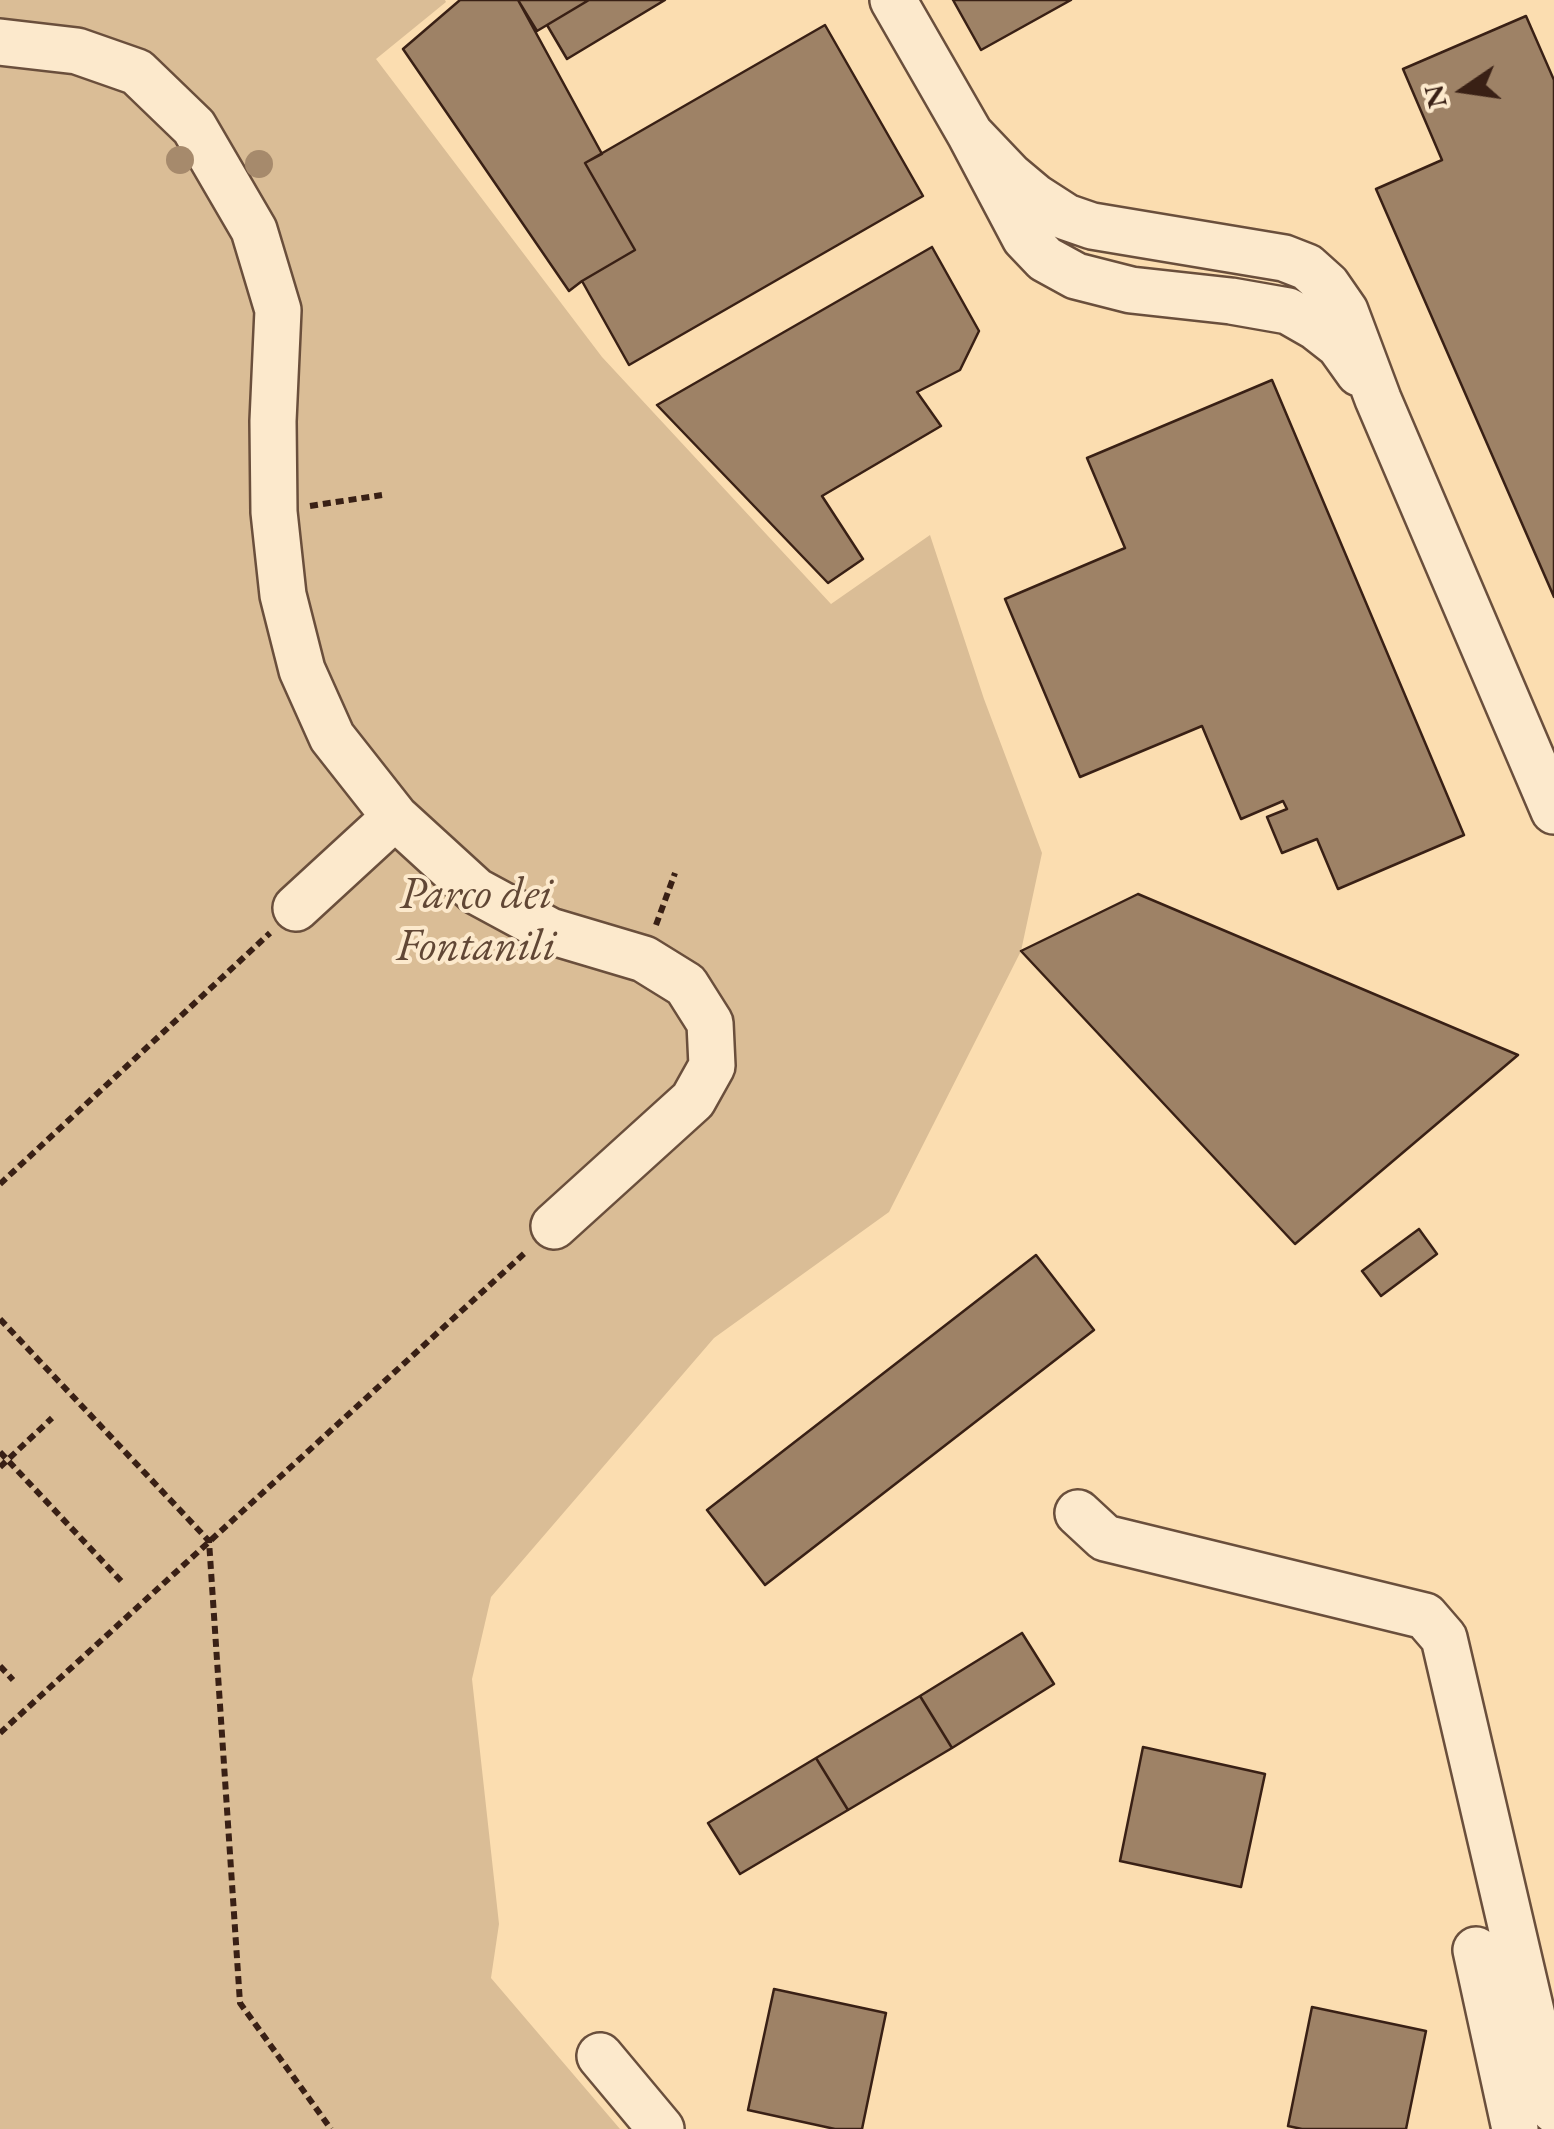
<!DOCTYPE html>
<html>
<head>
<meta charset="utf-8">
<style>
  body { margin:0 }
  #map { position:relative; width:1554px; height:2129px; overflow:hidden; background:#fbddb0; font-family:"EB Garamond",serif }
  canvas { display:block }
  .north { position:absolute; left:1414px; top:40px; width:100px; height:100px; -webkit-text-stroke:8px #fce9cc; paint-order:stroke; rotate:257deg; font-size:28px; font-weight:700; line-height:40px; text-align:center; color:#392015 }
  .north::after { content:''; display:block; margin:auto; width:35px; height:45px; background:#392015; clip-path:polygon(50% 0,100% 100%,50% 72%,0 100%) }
</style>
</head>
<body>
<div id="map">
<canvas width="1554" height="2129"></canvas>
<div class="north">N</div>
</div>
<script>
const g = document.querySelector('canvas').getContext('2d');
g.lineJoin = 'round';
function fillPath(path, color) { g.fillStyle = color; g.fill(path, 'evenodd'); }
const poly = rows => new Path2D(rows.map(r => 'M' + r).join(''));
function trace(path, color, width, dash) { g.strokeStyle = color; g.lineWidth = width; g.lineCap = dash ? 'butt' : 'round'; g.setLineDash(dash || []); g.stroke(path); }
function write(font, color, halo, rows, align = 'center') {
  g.font = font + ' "EB Garamond",serif'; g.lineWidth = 8; g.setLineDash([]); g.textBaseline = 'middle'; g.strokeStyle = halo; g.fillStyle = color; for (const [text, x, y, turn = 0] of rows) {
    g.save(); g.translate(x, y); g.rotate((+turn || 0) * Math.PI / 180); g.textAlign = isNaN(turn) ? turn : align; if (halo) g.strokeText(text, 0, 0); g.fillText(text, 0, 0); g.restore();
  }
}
const green = poly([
  [0,0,445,0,446,2,376,59,602,357,831,604,930,535,984,699,1042,853,1021,951,889,1212,714,1338,491,1597,472,1679,499,1924,491,1978,620,2129,0,2129]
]);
const building = poly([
  [460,0,518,0,602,154,585,163,635,250,582,281,569,291,403,49,460,0],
  [518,0,589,0,537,31,518,0],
  [589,0,665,0,567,59,547,25,589,0],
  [953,0,1071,0,981,50,953,0],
  [1526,16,1554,80,1554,597,1376,189,1442,160,1403,69,1526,16],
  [825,25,923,196,629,365,582,281,635,250,585,163,825,25],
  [932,247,979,331,960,370,917,392,941,426,822,496,863,559,828,583,657,405,932,247],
  [1272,380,1464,835,1338,889,1317,839,1282,853,1267,817,1287,809,1283,801,1241,819,1202,726,1080,777,1005,599,1125,548,1087,458,1272,380],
  [1138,894,1518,1055,1295,1244,1021,951,1138,894],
  [1419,1229,1437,1254,1381,1296,1362,1271,1419,1229],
  [1036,1255,1094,1330,765,1585,707,1510,1036,1255],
  [1022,1633,1054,1684,952,1748,920,1696,1022,1633],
  [920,1696,952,1748,848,1810,816,1758,920,1696],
  [1143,1747,1265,1774,1241,1887,1120,1861,1143,1747],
  [816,1758,848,1810,740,1874,708,1823,816,1758],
  [774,1989,886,2013,862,2129,835,2129,748,2110,774,1989],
  [1312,2007,1426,2031,1406,2129,1302,2129,1288,2126,1312,2007]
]);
const path = poly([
  [310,506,382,495],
  [656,925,675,873],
  [0,1184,270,933],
  [0,1319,209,1541,240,2003,331,2129],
  [0,1452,122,1582],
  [0,1467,52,1418],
  [0,1666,13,1680],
  [0,1733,527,1251]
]);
const minor = poly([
  [893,0,970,134,1025,238,1045,259,1076,276,1131,290,1231,301,1288,311,1316,327,1339,345,1359,373],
  [0,42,77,51,137,72,194,127,254,230,278,310,273,421,274,512,283,595,302,670,332,737,395,817,476,891,550,931,644,959,686,985,710,1023,712,1066,693,1100,554,1226],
  [970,134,1010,176,1035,197,1066,217,1092,226,1284,258,1307,267,1327,285,1345,311,1378,399,1554,811],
  [296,908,395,817],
  [1078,1513,1105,1538,1425,1616,1444,1638,1554,2110],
  [1476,1950,1515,2129],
  [600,2056,661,2129]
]);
const trees = [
  [180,160],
  [259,164]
];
const parkNames = [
  ["Parco dei",476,896],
  ["Fontanili",476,948]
];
fillPath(green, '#dabd96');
fillPath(building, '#9e8266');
trace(building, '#392015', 2.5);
trace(minor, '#6a4f3c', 50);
trace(path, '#392015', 6, [8, 5]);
trace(minor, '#fce9cc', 45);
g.fillStyle = '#a68a6c';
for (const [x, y] of trees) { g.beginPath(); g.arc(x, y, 14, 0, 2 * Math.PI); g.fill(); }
write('italic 45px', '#614735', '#fce9cc', parkNames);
</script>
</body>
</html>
